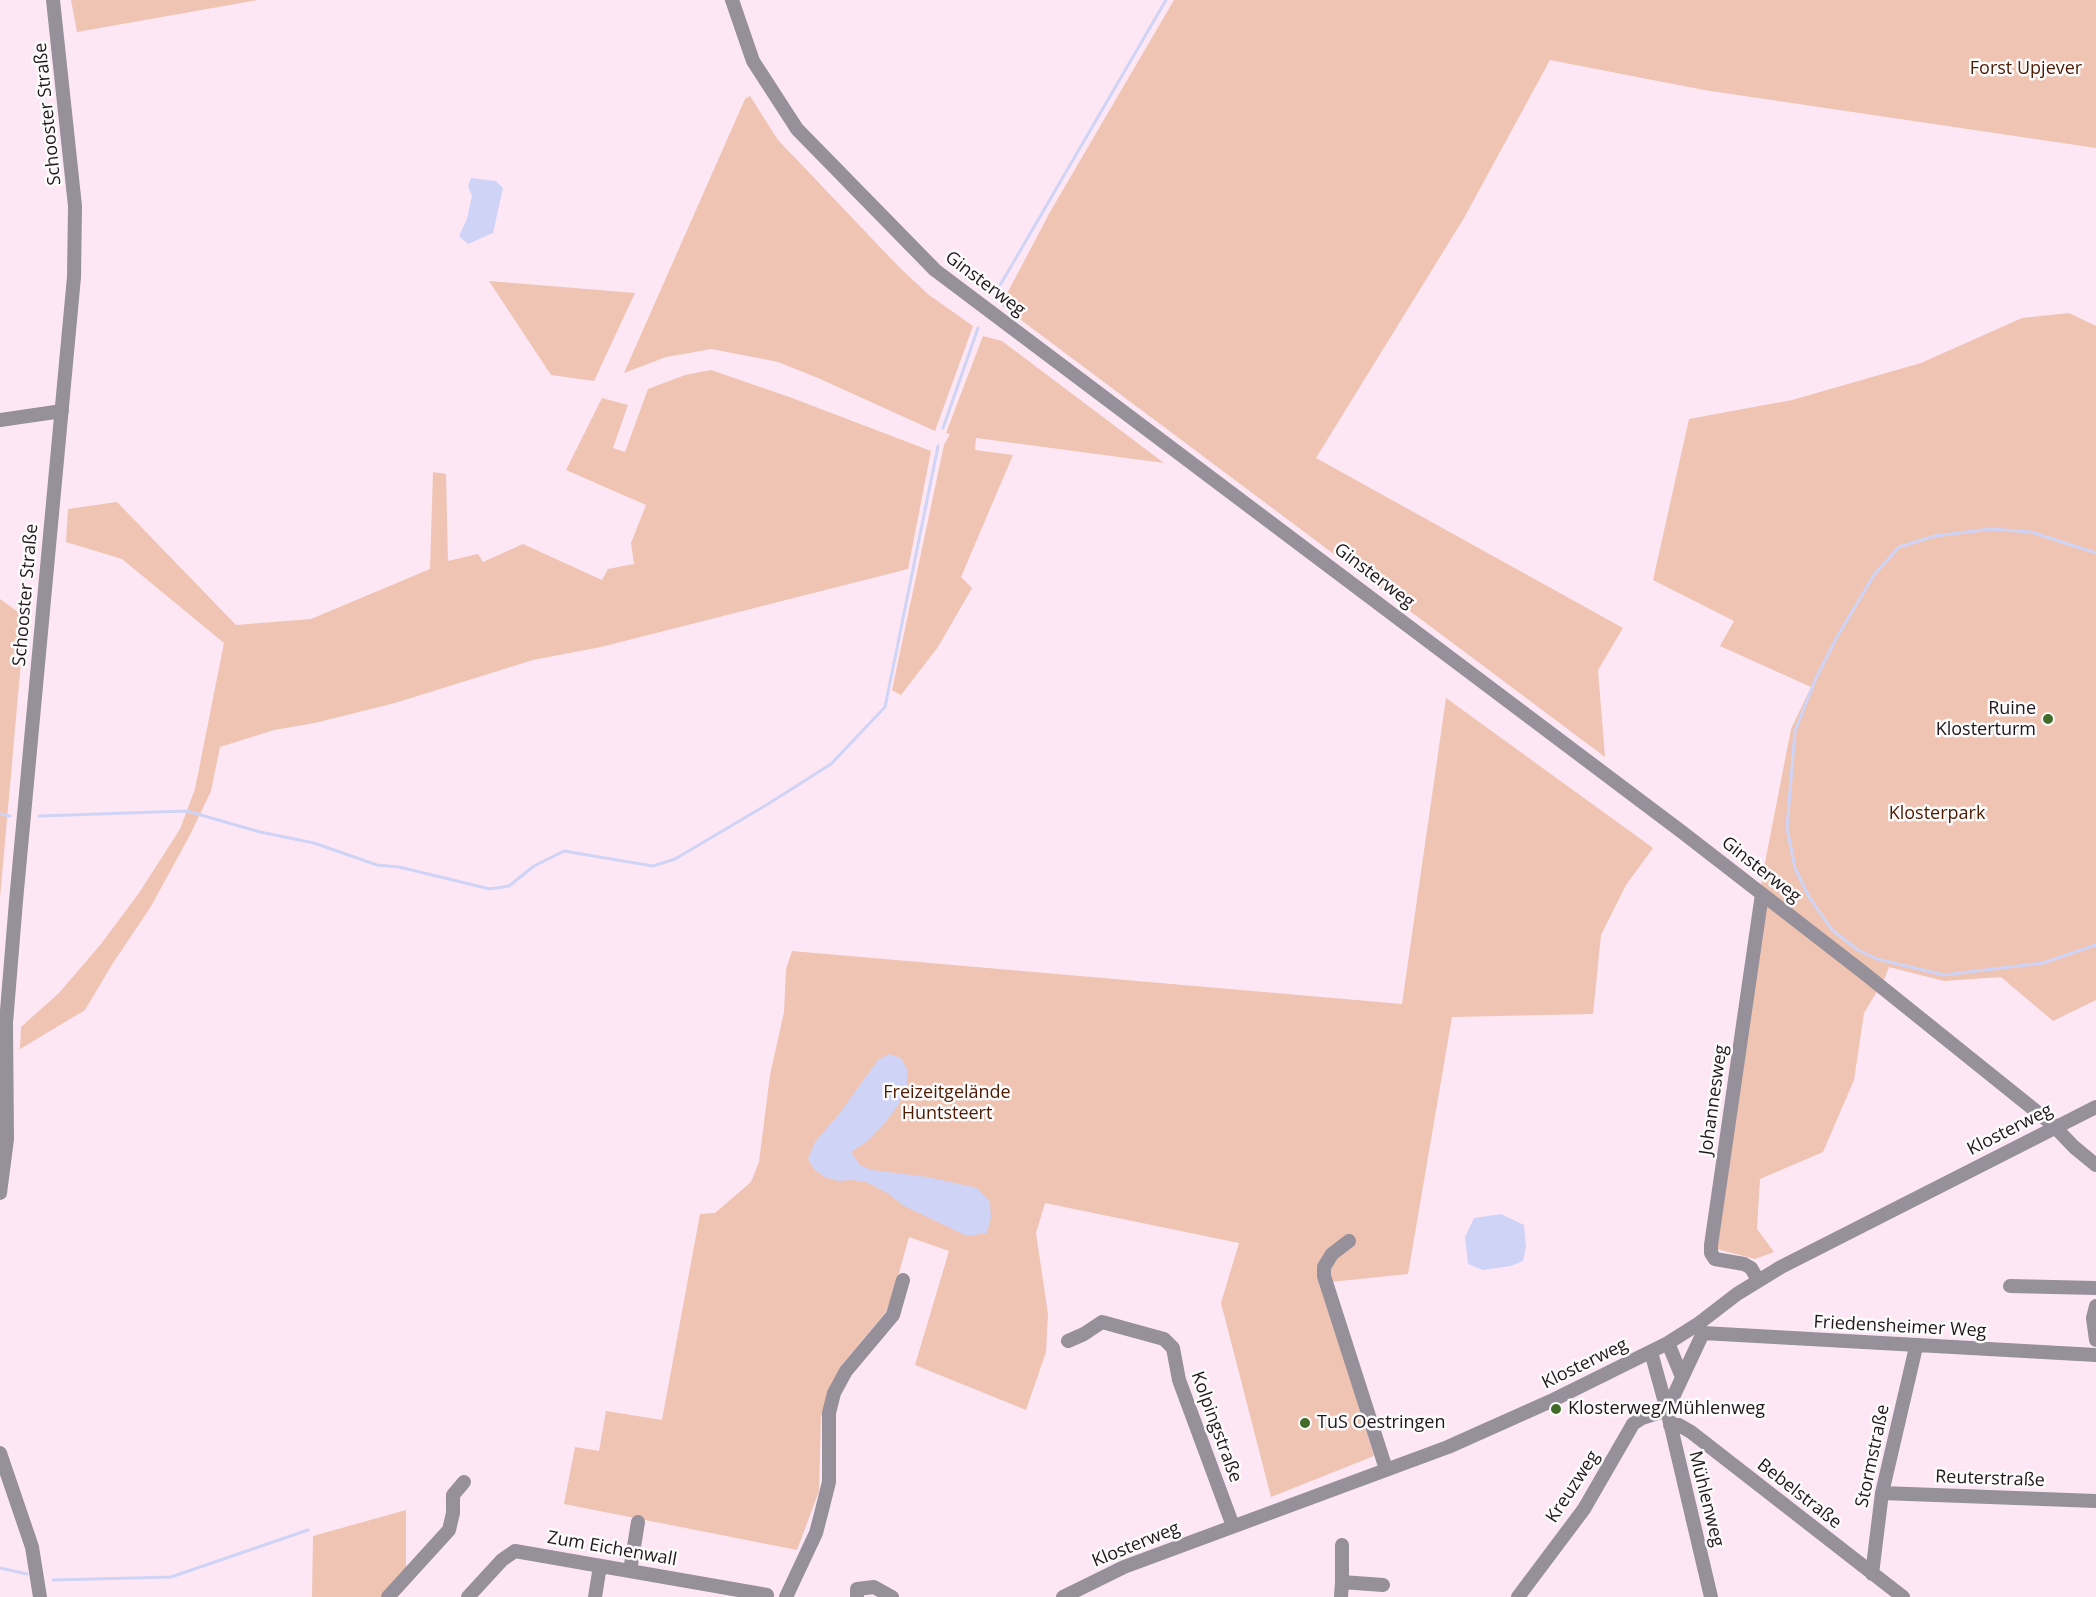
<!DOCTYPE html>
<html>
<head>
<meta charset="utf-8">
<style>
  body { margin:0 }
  canvas { display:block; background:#fde7f4 }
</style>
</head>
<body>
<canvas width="2096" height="1597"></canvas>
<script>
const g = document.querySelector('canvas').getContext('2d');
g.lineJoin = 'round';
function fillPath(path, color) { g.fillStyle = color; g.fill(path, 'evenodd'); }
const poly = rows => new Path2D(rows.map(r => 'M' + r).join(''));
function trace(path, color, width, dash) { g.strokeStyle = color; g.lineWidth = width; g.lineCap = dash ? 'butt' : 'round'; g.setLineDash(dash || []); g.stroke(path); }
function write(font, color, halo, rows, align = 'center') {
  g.font = font + ' "Open Sans",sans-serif'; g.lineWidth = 5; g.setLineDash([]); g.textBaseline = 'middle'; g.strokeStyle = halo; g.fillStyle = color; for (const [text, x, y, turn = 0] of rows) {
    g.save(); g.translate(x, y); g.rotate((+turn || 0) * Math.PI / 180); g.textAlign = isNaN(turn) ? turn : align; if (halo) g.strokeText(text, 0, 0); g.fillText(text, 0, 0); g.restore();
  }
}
const green = poly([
  [71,0,258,0,77,32],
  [1174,0,2096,0,2096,148,1704,90,1550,60,1464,218,1316,458,1623,628,1598,670,1605,757,1001,305,1050,212],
  [750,96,778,140,899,267,929,295,973,326,935,431,818,378,778,362,712,349,666,357,624,373,745,99],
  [489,281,635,293,594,381,551,375],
  [2069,313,2096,326,2096,1000,2053,1021,2001,977,1944,981,1889,967,1884,980,1864,1013,1854,1080,1823,1152,1760,1179,1757,1229,1774,1252,1755,1259,1709,1247,1762,878,1791,729,1811,687,1720,646,1734,621,1653,580,1689,419,1792,400,1921,363,2022,318],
  [983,336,1002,341,1164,463,976,438,975,450,1013,455,961,577,972,588,938,647,901,695,892,690,944,445,950,434,946,433],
  [711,370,792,398,931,451,908,569,601,647,533,660,395,703,315,723,274,730,220,747,211,791,190,835,150,908,113,963,85,1010,20,1049,21,1027,59,993,101,944,139,893,180,829,195,789,224,643,122,559,66,542,68,509,117,502,236,625,311,619,430,569,433,472,446,474,448,561,478,554,483,562,523,544,602,580,608,569,634,564,631,543,646,505,566,470,602,398,628,405,613,448,625,452,648,389,685,375],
  [0,599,25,617,0,898],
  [1446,698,1653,848,1626,885,1601,935,1593,1014,1452,1017,1408,1274,1321,1283,1374,1456,1271,1497,1221,1303,1239,1243,1045,1203,1036,1233,1048,1314,1046,1352,1026,1410,915,1365,949,1251,909,1237,889,1308,841,1366,829,1389,821,1417,819,1491,797,1550,564,1504,575,1447,599,1451,606,1411,662,1420,700,1214,715,1213,751,1182,759,1162,770,1075,784,1012,786,969,792,951,1402,1004],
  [406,1510,406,1577,388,1597,312,1597,313,1536]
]);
const water = poly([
  [471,178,496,181,503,188,493,233,468,244,459,236,467,219,472,196,468,186],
  [889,1054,901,1058,907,1069,907,1085,898,1106,884,1124,868,1141,851,1152,860,1165,872,1170,928,1177,977,1188,990,1202,991,1218,987,1233,967,1236,904,1206,887,1193,866,1182,852,1180,839,1181,824,1177,814,1169,808,1159,815,1142,839,1114,878,1060],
  [1501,1214,1524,1225,1526,1247,1523,1261,1511,1266,1483,1270,1468,1264,1465,1237,1474,1218]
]);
const stream = poly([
  [995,294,1166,0],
  [943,428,978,328],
  [2096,553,2031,532,1991,529,1935,536,1899,547,1874,575,1837,637,1816,678,1795,731,1787,828,1795,868,1809,897,1832,930,1858,950,1877,959,1944,975,2043,963,2096,945],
  [0,814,10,816],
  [39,816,187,811,260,832,314,843,377,865,399,867,490,889,509,886,534,866,564,851,653,866,675,859,768,804,831,764,885,707,938,446],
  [0,1568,27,1574],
  [53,1580,171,1577,308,1530]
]);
const minor = poly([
  [732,0,753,61,797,129,935,270,1682,832,1864,973,2052,1124,2074,1147,2096,1165],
  [0,420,62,411],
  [0,1193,7,1139,6,1023,16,901,74,277,75,206,53,0],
  [1349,1241,1332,1254,1324,1267,1324,1276,1386,1469],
  [1758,1280,1751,1268,1744,1264,1715,1259,1711,1253,1711,1245,1762,894],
  [2010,1286,2096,1288],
  [2096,1306,2093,1318,2096,1340],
  [1703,1333,2096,1355],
  [1068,1341,1084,1334,1102,1322,1164,1339,1173,1348,1179,1380,1233,1526],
  [1668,1343,1682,1377],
  [1651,1352,1667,1410,1711,1597],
  [1667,1410,1703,1333],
  [1670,1425,1679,1425,1691,1432,1903,1597],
  [0,1453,32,1547,40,1597],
  [1882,1493,2096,1501],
  [1342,1545,1342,1582],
  [630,1571,638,1522],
  [1872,1574,1882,1493,1916,1347],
  [388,1597,449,1530,453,1513,453,1495,464,1482],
  [468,1597,502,1560,515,1551,767,1595],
  [595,1597,600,1566],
  [786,1597,816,1533,822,1510,829,1482,829,1413,834,1393,846,1371,893,1315,903,1280],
  [857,1597,857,1589,874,1587,892,1597],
  [1063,1597,1124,1567,1448,1447,1551,1401,1668,1343,1698,1324,1737,1294,1781,1267,2096,1107],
  [1341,1597,1342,1582,1383,1585],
  [1518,1597,1584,1509,1633,1424,1642,1418,1667,1410]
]);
const markers = [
  [2048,719,6,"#416b28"],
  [1556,1409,6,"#416b28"],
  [1305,1423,6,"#416b28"]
];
const parkNames = [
  ["Forst Upjever",2026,69],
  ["Klosterpark",1937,814],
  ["Freizeitgelände",947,1093],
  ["Huntsteert",947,1114]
];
const streetNames = [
  ["Schooster Straße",48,114,-96],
  ["Ginsterweg",985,284,37],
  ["Ginsterweg",1374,576,37],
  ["Schooster Straße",26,595,-85],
  ["Ginsterweg",1761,870,38],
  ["Johannesweg",1714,1100,-82],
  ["Klosterweg",2010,1130,-27],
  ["Friedensheimer Weg",1900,1327,3],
  ["Klosterweg",1585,1364,-26],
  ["Kolpingstraße",1216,1427,70],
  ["Stormstraße",1873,1456,-78],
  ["Reuterstraße",1990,1479,2],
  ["Kreuzweg",1573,1487,-57],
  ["Bebelstraße",1799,1494,38],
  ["Mühlenweg",1706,1499,76],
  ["Klosterweg",1136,1545,-22],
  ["Zum Eichenwall",612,1549,10]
];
const poiNames = [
  ["Ruine",2036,709,"right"],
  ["Klosterturm",2036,730,"right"],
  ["Klosterweg/Mühlenweg",1568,1409],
  ["TuS Oestringen",1317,1423]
];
fillPath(green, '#efc4b2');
fillPath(water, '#cfd4f6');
trace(stream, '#cfd4f6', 3);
trace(minor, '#96909b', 14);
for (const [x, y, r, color] of markers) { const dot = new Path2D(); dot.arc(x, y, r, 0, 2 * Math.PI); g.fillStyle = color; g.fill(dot); trace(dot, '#fbfbfb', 2); }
write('18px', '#4e1a02', '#fbfbfb', parkNames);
write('18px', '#20161c', '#fbfbfb', streetNames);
write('18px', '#20161c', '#fbfbfb', poiNames, 'left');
</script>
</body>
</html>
